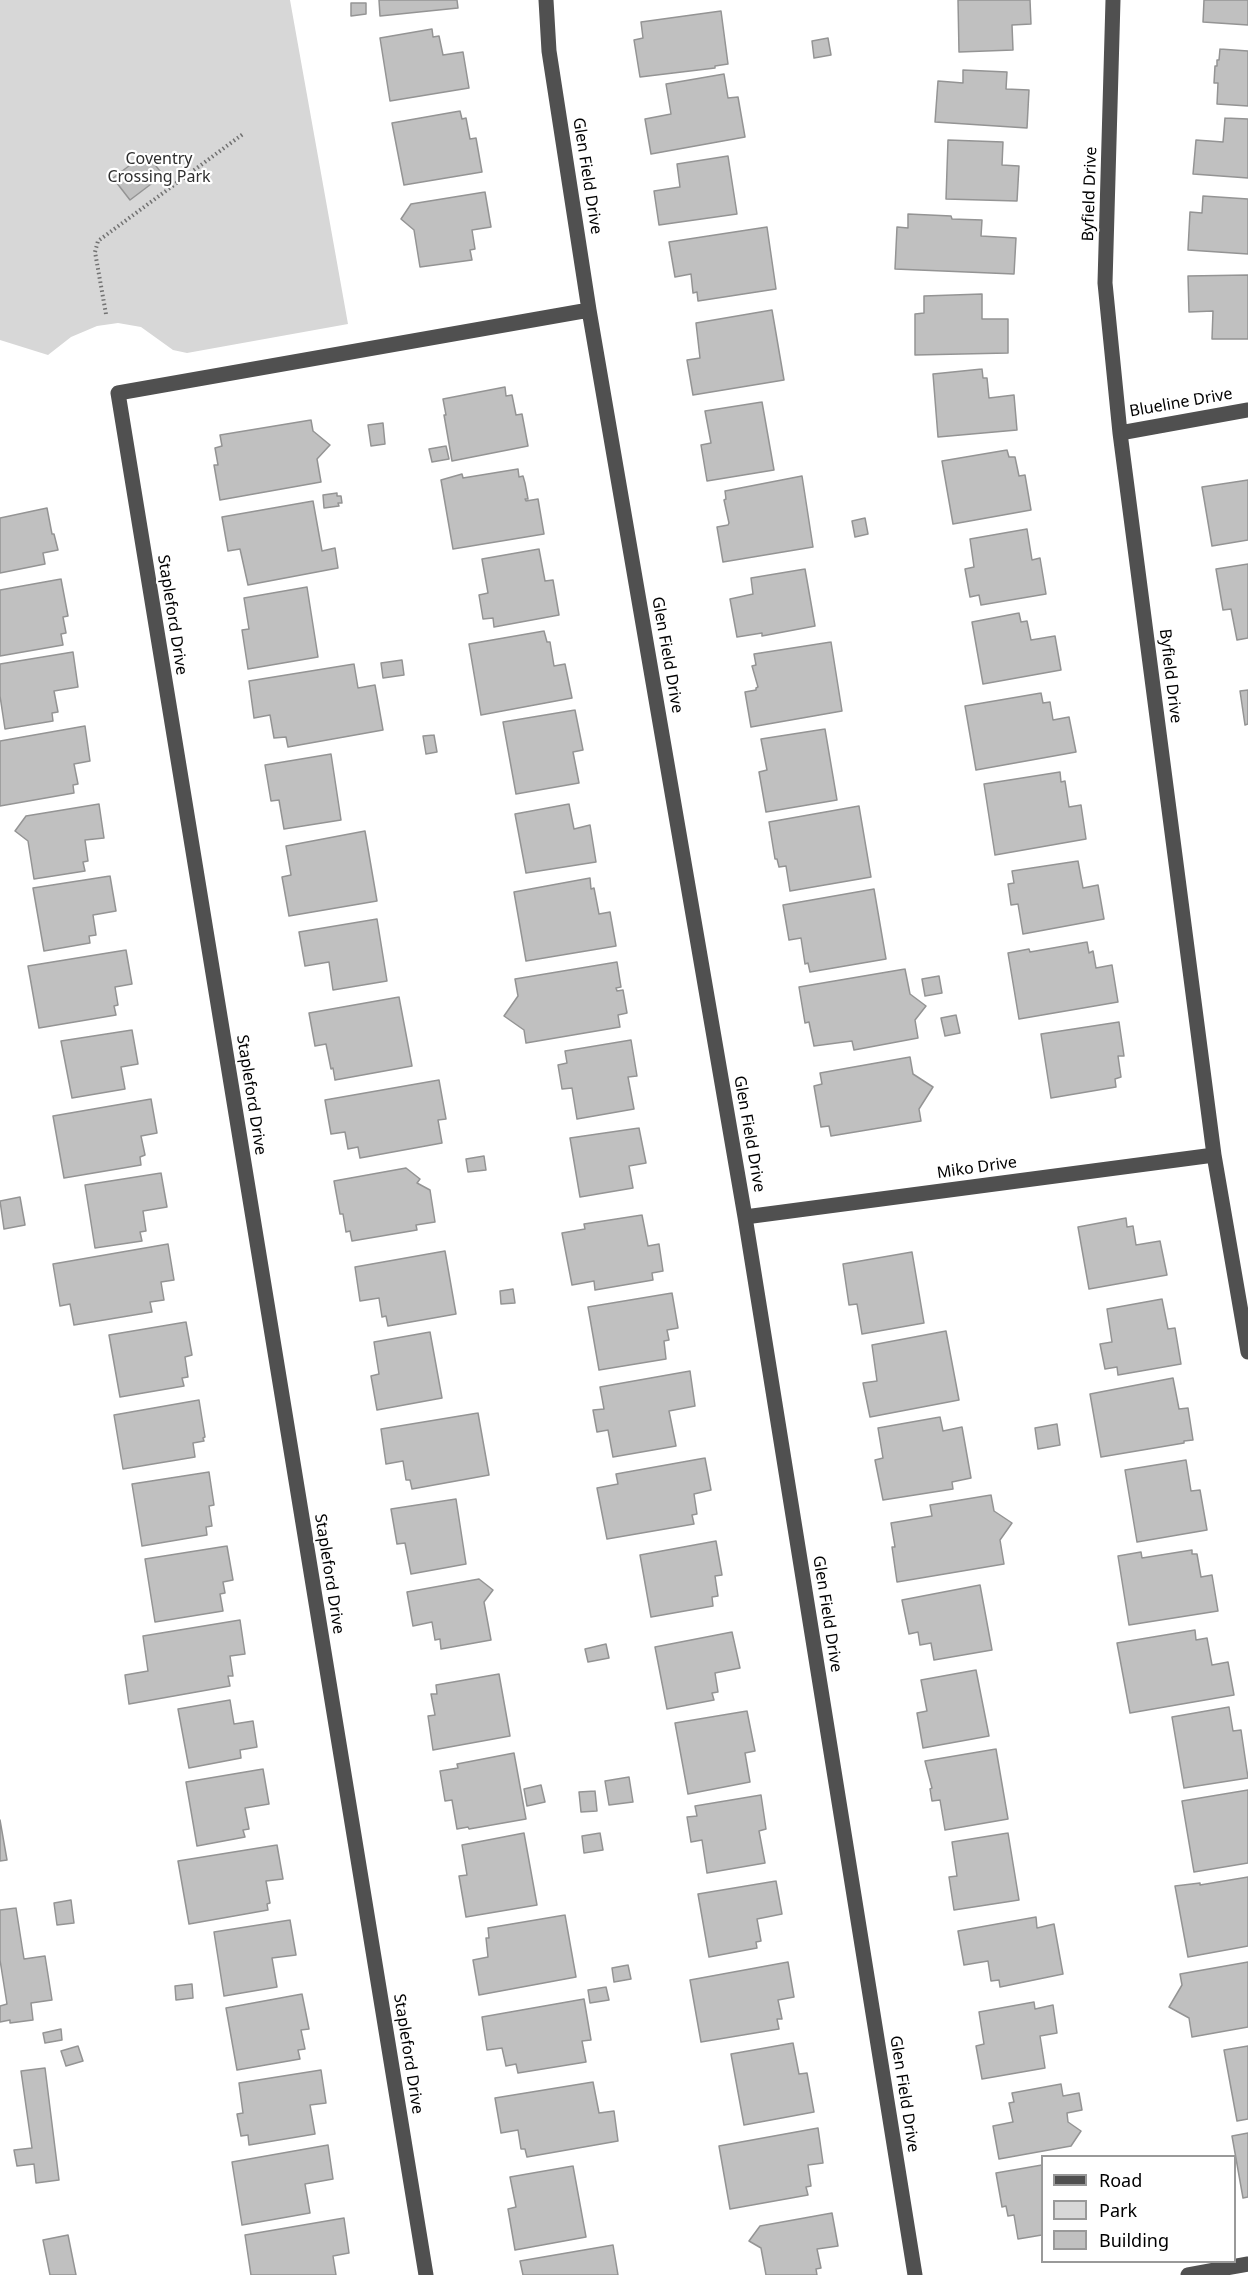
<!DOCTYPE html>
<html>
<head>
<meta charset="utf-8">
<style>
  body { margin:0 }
  #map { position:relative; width:1248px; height:2275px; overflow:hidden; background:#fff; font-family:"Noto Sans",sans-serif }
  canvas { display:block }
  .legend { position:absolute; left:1041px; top:2155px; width:195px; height:108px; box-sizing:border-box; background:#fff; border:2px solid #999; margin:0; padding:8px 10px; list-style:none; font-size:18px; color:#000 }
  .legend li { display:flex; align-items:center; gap:12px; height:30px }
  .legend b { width:30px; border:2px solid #999 }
</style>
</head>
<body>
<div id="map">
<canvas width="1248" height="2275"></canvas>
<ul class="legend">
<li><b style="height:8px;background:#505050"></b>Road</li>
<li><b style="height:16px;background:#d7d7d7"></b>Park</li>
<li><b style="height:16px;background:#c0c0c0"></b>Building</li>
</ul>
</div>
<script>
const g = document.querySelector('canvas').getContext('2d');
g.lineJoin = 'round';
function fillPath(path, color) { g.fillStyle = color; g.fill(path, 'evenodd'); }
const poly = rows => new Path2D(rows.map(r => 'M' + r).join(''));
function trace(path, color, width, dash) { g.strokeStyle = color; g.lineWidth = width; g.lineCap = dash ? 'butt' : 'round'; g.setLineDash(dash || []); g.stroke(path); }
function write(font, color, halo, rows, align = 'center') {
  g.font = font + ' "Noto Sans",sans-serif'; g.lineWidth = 4.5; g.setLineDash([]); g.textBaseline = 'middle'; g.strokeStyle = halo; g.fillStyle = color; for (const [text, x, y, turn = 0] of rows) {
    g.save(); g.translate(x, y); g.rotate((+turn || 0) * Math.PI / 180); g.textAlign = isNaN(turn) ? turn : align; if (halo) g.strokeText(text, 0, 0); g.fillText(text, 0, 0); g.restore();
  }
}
const green = poly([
  [0,0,290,0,348,324,187,353,173,350,141,327,118,323,97,326,71,337,48,355,0,340]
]);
const building = poly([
  [379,0,457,0,458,8,380,16,379,0],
  [958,0,1030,0,1031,24,1012,25,1013,50,959,52,958,0],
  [1204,0,1248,0,1248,25,1203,22,1204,0],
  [351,3,366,3,366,14,351,16,351,3],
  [721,11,728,64,715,66,715,68,640,77,634,40,643,38,641,22,721,11],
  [432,29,433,37,439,36,443,55,463,52,469,88,390,101,380,38,432,29],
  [828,38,831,55,814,58,812,41,828,38],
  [1220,49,1248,51,1248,106,1217,104,1218,83,1214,83,1215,66,1217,66,1217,60,1219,60,1220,49],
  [963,70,1007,72,1006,89,1029,90,1027,128,935,122,938,81,963,83,963,70],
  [724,74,728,98,738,97,745,137,651,154,645,119,671,114,666,84,724,74],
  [460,111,462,119,466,118,470,139,476,138,482,172,404,185,392,123,460,111],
  [1225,118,1248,119,1248,178,1193,174,1196,140,1223,142,1225,118],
  [948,140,1003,142,1002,165,1019,166,1017,201,946,199,948,140],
  [146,153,163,175,130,200,113,178,146,153],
  [728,156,737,214,659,225,654,191,680,187,677,164,728,156],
  [485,192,491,227,472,230,475,249,470,250,472,260,420,267,414,230,401,219,411,204,485,192],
  [1203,196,1248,199,1248,254,1188,250,1190,212,1202,213,1203,196],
  [908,214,951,216,952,219,982,220,981,236,1016,238,1014,274,895,269,897,227,908,228,908,214],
  [767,227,776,289,698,301,697,292,693,293,691,274,675,277,669,242,767,227],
  [1248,275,1248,339,1212,339,1213,311,1189,312,1188,276,1248,275],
  [982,294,982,319,1008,319,1008,353,915,355,915,314,924,313,924,296,982,294],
  [772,310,784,380,693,395,687,360,700,358,696,323,772,310],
  [982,369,983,378,987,378,989,398,1014,395,1017,430,938,437,933,374,982,369],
  [505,387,506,396,512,395,516,415,522,414,528,446,452,461,444,415,446,415,443,399,505,387],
  [762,402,774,470,707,481,701,445,711,443,705,411,762,402],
  [311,420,313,431,330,445,317,459,321,482,220,500,214,465,218,465,215,448,222,446,220,435,311,420],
  [383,423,385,444,371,446,368,425,383,423],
  [446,446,449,459,432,462,429,449,446,446],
  [1007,450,1009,457,1015,457,1019,476,1025,475,1031,510,953,524,942,461,1007,450],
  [518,469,519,477,523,476,525,483,528,499,525,499,526,501,538,499,544,534,453,549,441,480,462,474,463,478,518,469],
  [802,476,813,547,723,562,717,527,728,525,729,523,724,500,726,499,725,491,802,476],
  [1248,480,1248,540,1212,546,1202,487,1248,480],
  [337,493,337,496,341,496,342,503,338,503,339,506,324,508,323,495,337,493],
  [313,501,322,551,335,548,338,568,248,585,240,549,228,551,222,517,313,501],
  [47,508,52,534,54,534,58,550,43,553,45,564,0,573,0,518,47,508],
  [865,518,868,534,855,537,852,521,865,518],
  [1027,529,1032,560,1040,558,1046,594,981,605,979,595,970,597,965,569,974,567,970,539,1027,529],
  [539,549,545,581,553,580,559,615,494,627,493,618,483,619,479,595,488,593,482,559,539,549],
  [1248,564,1248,638,1237,640,1231,609,1223,610,1216,569,1248,564],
  [805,569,815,626,762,636,762,633,737,637,730,599,753,594,751,578,805,569],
  [61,579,68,616,63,617,66,633,61,634,63,645,0,656,0,590,61,579],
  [307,587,318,657,248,669,242,630,249,629,244,598,307,587],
  [1019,613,1021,622,1027,621,1031,640,1055,636,1061,670,983,684,972,622,1019,613],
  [544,631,547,642,550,642,554,666,565,664,572,698,481,715,469,644,544,631],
  [831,642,842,711,751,727,745,692,756,690,756,688,758,687,752,666,756,665,754,654,831,642],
  [73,652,78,687,54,691,58,712,52,713,53,721,5,729,0,696,0,664,73,652],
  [402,660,404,675,383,678,381,663,402,660],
  [354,664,358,688,375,685,383,730,288,747,286,737,274,738,270,715,254,718,249,681,354,664],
  [1248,690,1248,724,1245,725,1240,691,1248,690],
  [1041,693,1043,703,1050,702,1053,720,1069,717,1076,752,976,770,965,706,1041,693],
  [575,710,583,750,573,752,579,783,516,794,503,722,575,710],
  [85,726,90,761,74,764,78,784,73,785,74,793,0,806,0,741,85,726],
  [825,729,837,800,766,812,759,772,767,770,761,739,825,729],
  [434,735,437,752,426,754,423,736,434,735],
  [331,754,341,820,284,829,279,800,271,801,265,765,331,754],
  [1060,772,1061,782,1065,781,1069,807,1081,805,1086,839,995,855,984,784,1060,772],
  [99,804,104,838,85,840,88,861,83,862,85,871,34,879,28,841,15,831,26,816,99,804],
  [569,804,574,829,590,825,596,862,526,873,515,814,569,804],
  [859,806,871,877,790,891,786,866,779,867,777,859,775,859,769,822,859,806],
  [365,831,377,901,289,916,282,877,291,875,286,846,365,831],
  [1078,861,1083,888,1098,885,1104,919,1023,934,1018,904,1011,905,1008,884,1014,883,1012,871,1078,861],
  [110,876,116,911,93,915,96,935,89,936,90,943,44,951,33,888,110,876],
  [590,878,591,889,594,888,599,914,610,912,616,946,526,961,514,892,590,878],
  [874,889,886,959,810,972,808,963,805,964,801,938,789,940,783,905,874,889],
  [377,919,387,981,333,990,329,962,305,966,299,932,377,919],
  [1087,942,1089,953,1093,951,1096,968,1112,965,1118,1002,1019,1019,1008,953,1029,949,1030,952,1087,942],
  [126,950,132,984,115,987,118,1005,114,1006,116,1015,39,1028,28,966,126,950],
  [617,962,621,987,616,988,617,991,623,990,627,1013,618,1015,620,1027,526,1043,524,1030,504,1016,518,996,515,979,617,962],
  [905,969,910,994,926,1006,915,1020,918,1038,854,1050,852,1041,814,1046,809,1022,805,1023,799,987,905,969],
  [939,976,942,993,925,996,922,979,939,976],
  [399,997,412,1066,335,1080,333,1068,331,1069,326,1044,315,1046,309,1013,399,997],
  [956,1015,960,1033,945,1036,941,1018,956,1015],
  [1119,1022,1124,1056,1118,1056,1121,1077,1115,1079,1116,1087,1051,1098,1041,1034,1119,1022],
  [132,1030,138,1064,121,1067,125,1089,72,1098,61,1041,132,1030],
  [631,1040,637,1076,628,1077,634,1109,577,1119,572,1088,562,1089,558,1065,567,1063,565,1051,631,1040],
  [910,1057,913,1074,933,1087,919,1109,921,1121,831,1136,829,1126,821,1127,814,1086,822,1084,820,1073,910,1057],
  [439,1080,446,1119,438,1120,442,1143,360,1158,358,1147,348,1149,345,1132,331,1134,325,1100,439,1080],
  [151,1099,157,1133,141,1136,145,1155,140,1157,141,1165,64,1178,53,1116,151,1099],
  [639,1128,646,1163,629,1166,633,1188,580,1197,570,1138,639,1128],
  [484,1156,486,1170,468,1172,466,1159,484,1156],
  [406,1168,420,1179,417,1183,430,1190,435,1222,416,1225,417,1230,352,1241,350,1231,346,1232,343,1214,340,1214,334,1181,406,1168],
  [161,1173,167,1207,143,1211,146,1231,140,1232,142,1241,95,1248,85,1185,161,1173],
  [20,1197,25,1225,4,1229,0,1201,20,1197],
  [642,1215,648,1246,659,1244,663,1271,652,1273,653,1280,595,1290,594,1281,572,1285,562,1233,585,1229,584,1224,642,1215],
  [1126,1218,1127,1227,1133,1226,1136,1245,1160,1241,1167,1275,1089,1289,1078,1227,1126,1218],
  [168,1244,174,1280,161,1282,164,1300,150,1302,152,1312,74,1325,70,1304,60,1306,53,1264,168,1244],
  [445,1251,456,1314,388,1326,386,1316,382,1317,379,1298,360,1301,355,1267,445,1251],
  [912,1252,924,1323,862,1334,857,1304,849,1305,843,1264,912,1252],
  [513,1289,515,1303,501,1304,500,1291,513,1289],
  [672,1293,678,1328,667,1330,669,1340,664,1341,666,1359,599,1370,588,1307,672,1293],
  [1162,1299,1168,1329,1175,1328,1181,1364,1118,1375,1117,1367,1105,1369,1100,1344,1112,1342,1107,1309,1162,1299],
  [186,1322,192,1355,185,1357,188,1377,182,1378,184,1386,120,1397,109,1335,186,1322],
  [946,1331,959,1400,870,1417,863,1383,877,1381,872,1345,946,1331],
  [430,1332,442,1398,377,1410,371,1376,379,1374,374,1342,430,1332],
  [690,1371,695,1406,669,1411,676,1446,613,1457,608,1430,597,1432,593,1410,604,1409,600,1387,690,1371],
  [1173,1378,1179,1409,1188,1408,1193,1440,1184,1441,1184,1443,1101,1457,1090,1394,1173,1378],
  [199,1400,205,1437,203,1438,204,1441,193,1443,195,1457,123,1469,114,1415,199,1400],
  [478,1413,489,1475,412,1489,410,1480,406,1480,403,1461,386,1464,381,1429,478,1413],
  [940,1417,943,1431,962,1427,971,1478,952,1482,953,1489,883,1500,875,1460,883,1458,878,1428,940,1417],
  [1057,1424,1060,1445,1038,1449,1035,1428,1057,1424],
  [705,1458,711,1490,694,1494,697,1514,692,1515,694,1524,607,1539,597,1488,618,1484,616,1474,705,1458],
  [1186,1460,1191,1491,1200,1490,1207,1530,1137,1542,1125,1470,1186,1460],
  [209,1472,214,1505,209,1506,212,1526,206,1527,207,1535,142,1546,132,1484,209,1472],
  [991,1495,994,1511,1012,1523,1000,1540,1004,1564,897,1582,892,1547,895,1547,891,1523,932,1516,930,1505,991,1495],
  [456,1499,466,1564,411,1574,405,1543,397,1544,391,1509,456,1499],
  [716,1541,722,1575,715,1576,718,1596,712,1597,713,1606,651,1617,640,1555,716,1541],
  [227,1546,233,1580,223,1582,225,1593,220,1594,223,1611,155,1622,145,1559,227,1546],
  [1192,1550,1192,1554,1197,1554,1201,1577,1212,1575,1218,1611,1129,1625,1118,1556,1141,1552,1142,1558,1192,1550],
  [479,1579,493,1590,484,1602,491,1640,441,1649,440,1639,435,1640,432,1622,413,1626,407,1592,479,1579],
  [980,1585,992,1650,934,1660,931,1643,920,1645,918,1632,909,1634,902,1600,980,1585],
  [240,1620,245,1654,230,1656,233,1676,228,1676,230,1686,129,1704,125,1675,148,1671,143,1636,240,1620],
  [1195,1630,1196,1640,1207,1638,1212,1665,1228,1662,1234,1695,1130,1713,1117,1643,1195,1630],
  [732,1632,740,1668,715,1673,718,1692,712,1693,714,1700,667,1709,655,1647,732,1632],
  [606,1644,609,1658,588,1662,585,1649,606,1644],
  [976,1670,989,1736,923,1748,917,1713,927,1711,921,1680,976,1670],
  [499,1674,510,1736,433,1750,428,1716,435,1715,431,1694,437,1694,436,1685,499,1674],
  [230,1700,234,1724,253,1721,257,1747,240,1750,241,1758,189,1768,178,1709,230,1700],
  [1229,1707,1233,1731,1241,1730,1248,1778,1184,1788,1172,1717,1229,1707],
  [747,1711,755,1751,745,1753,750,1782,688,1794,675,1723,747,1711],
  [996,1749,1008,1819,945,1830,940,1800,932,1801,930,1789,932,1788,925,1761,996,1749],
  [514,1753,526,1819,469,1829,468,1827,457,1829,452,1800,445,1801,440,1771,458,1768,457,1764,514,1753],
  [263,1769,269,1804,245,1808,249,1829,243,1830,245,1837,197,1846,186,1782,263,1769],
  [629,1777,633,1802,609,1805,605,1781,629,1777],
  [541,1785,545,1802,527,1806,524,1789,541,1785],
  [1248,1790,1248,1863,1194,1872,1182,1801,1248,1790],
  [595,1791,597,1811,581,1812,579,1792,595,1791],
  [761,1795,766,1829,759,1831,765,1863,707,1873,702,1840,691,1842,687,1817,697,1816,695,1806,761,1795],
  [0,1820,7,1860,0,1861,0,1820],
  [524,1833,537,1905,466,1917,459,1876,467,1875,462,1845,524,1833],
  [600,1833,603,1850,584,1853,582,1836,600,1833],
  [1008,1833,1019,1900,954,1910,949,1877,957,1876,952,1842,1008,1833],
  [277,1845,283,1879,266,1881,270,1903,267,1904,268,1910,189,1924,178,1861,277,1845],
  [1248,1877,1248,1946,1188,1957,1175,1886,1200,1883,1200,1885,1248,1877],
  [776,1881,782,1914,757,1919,761,1941,756,1942,757,1948,709,1957,698,1894,776,1881],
  [71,1900,74,1923,57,1925,54,1903,71,1900],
  [16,1908,24,1959,45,1956,52,2000,31,2003,33,2020,10,2023,10,2020,0,2022,0,2006,7,2004,0,1960,0,1910,16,1908],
  [565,1915,576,1977,479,1995,473,1960,488,1957,486,1938,489,1938,488,1928,565,1915],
  [1036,1917,1037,1928,1054,1924,1063,1974,1000,1987,999,1980,991,1981,988,1961,964,1965,958,1931,1036,1917],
  [290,1920,296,1955,272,1958,277,1987,224,1996,214,1932,290,1920],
  [788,1962,794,1997,778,2000,782,2019,777,2019,779,2029,701,2042,690,1980,788,1962],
  [1248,1962,1248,2027,1192,2037,1189,2018,1169,2007,1182,1985,1180,1974,1248,1962],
  [628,1965,631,1979,614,1982,612,1968,628,1965],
  [192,1984,193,1998,176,2000,175,1986,192,1984],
  [606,1987,609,2000,590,2003,588,1990,606,1987],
  [302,1994,309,2029,301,2030,305,2049,298,2050,300,2059,237,2070,226,2008,302,1994],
  [584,1999,591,2040,582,2041,586,2062,518,2073,516,2064,506,2066,502,2048,487,2050,482,2017,584,1999],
  [1034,2002,1035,2009,1053,2005,1057,2033,1040,2036,1045,2068,982,2079,976,2046,984,2044,979,2012,1034,2002],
  [61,2029,62,2040,45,2043,43,2033,61,2029],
  [793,2043,799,2074,807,2073,814,2112,744,2125,731,2054,793,2043],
  [78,2046,83,2061,66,2066,61,2051,78,2046],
  [1248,2046,1248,2119,1237,2121,1224,2050,1248,2046],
  [45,2068,59,2180,36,2183,34,2164,17,2166,14,2150,32,2148,21,2071,45,2068],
  [321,2070,326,2103,310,2105,315,2134,249,2145,248,2135,241,2136,237,2114,243,2113,239,2083,321,2070],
  [593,2082,599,2113,614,2111,618,2141,527,2157,525,2149,521,2149,518,2130,501,2133,495,2098,593,2082],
  [1061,2084,1063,2096,1079,2093,1082,2110,1067,2113,1068,2122,1081,2131,1071,2146,999,2159,993,2126,1013,2122,1009,2103,1014,2102,1012,2093,1061,2084],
  [818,2128,823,2163,808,2165,811,2186,806,2187,808,2195,730,2209,719,2146,818,2128],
  [1248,2133,1248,2197,1243,2198,1232,2136,1248,2133],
  [328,2145,333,2179,305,2184,310,2213,242,2225,232,2162,328,2145],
  [1042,2165,1042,2235,1018,2239,1014,2215,1008,2216,1006,2206,1002,2207,996,2173,1042,2165],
  [573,2166,586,2237,515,2250,508,2209,516,2207,510,2177,573,2166],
  [832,2213,838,2246,817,2249,821,2268,816,2269,817,2275,766,2275,761,2248,749,2241,760,2226,832,2213],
  [344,2218,349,2253,333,2256,336,2275,251,2275,245,2235,344,2218],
  [68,2235,76,2275,50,2275,43,2240,68,2235],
  [613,2245,618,2275,523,2275,520,2261,613,2245]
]);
const path = poly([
  [106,314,95,252,98,241,243,134]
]);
const minor = poly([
  [546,0,549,51,589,310,745,1217,915,2275],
  [1113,0,1105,283,1120,433,1214,1155,1248,1352],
  [1120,433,1248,410],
  [745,1217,1214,1155],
  [426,2275,118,393,589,310],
  [1188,2275,1248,2264]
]);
const parkNames = [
  ["Coventry",159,159],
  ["Crossing Park",159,177]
];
const streetNames = [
  ["Glen Field Drive",587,176,81],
  ["Byfield Drive",1090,194,-88],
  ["Blueline Drive",1181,403,-10],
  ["Stapleford Drive",172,615,81],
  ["Glen Field Drive",667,655,80],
  ["Byfield Drive",1170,676,83],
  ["Stapleford Drive",251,1095,81],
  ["Glen Field Drive",749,1134,80],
  ["Miko Drive",977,1168,-8],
  ["Stapleford Drive",329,1574,81],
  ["Glen Field Drive",827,1614,81],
  ["Stapleford Drive",408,2054,81],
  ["Glen Field Drive",904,2094,81]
];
fillPath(green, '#d7d7d7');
fillPath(building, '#c0c0c0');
trace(building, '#949494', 1.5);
trace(path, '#727272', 4, [1.5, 3]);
trace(minor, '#505050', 15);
write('16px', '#2e2e2e', '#fff', parkNames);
write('16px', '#000', '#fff', streetNames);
</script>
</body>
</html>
